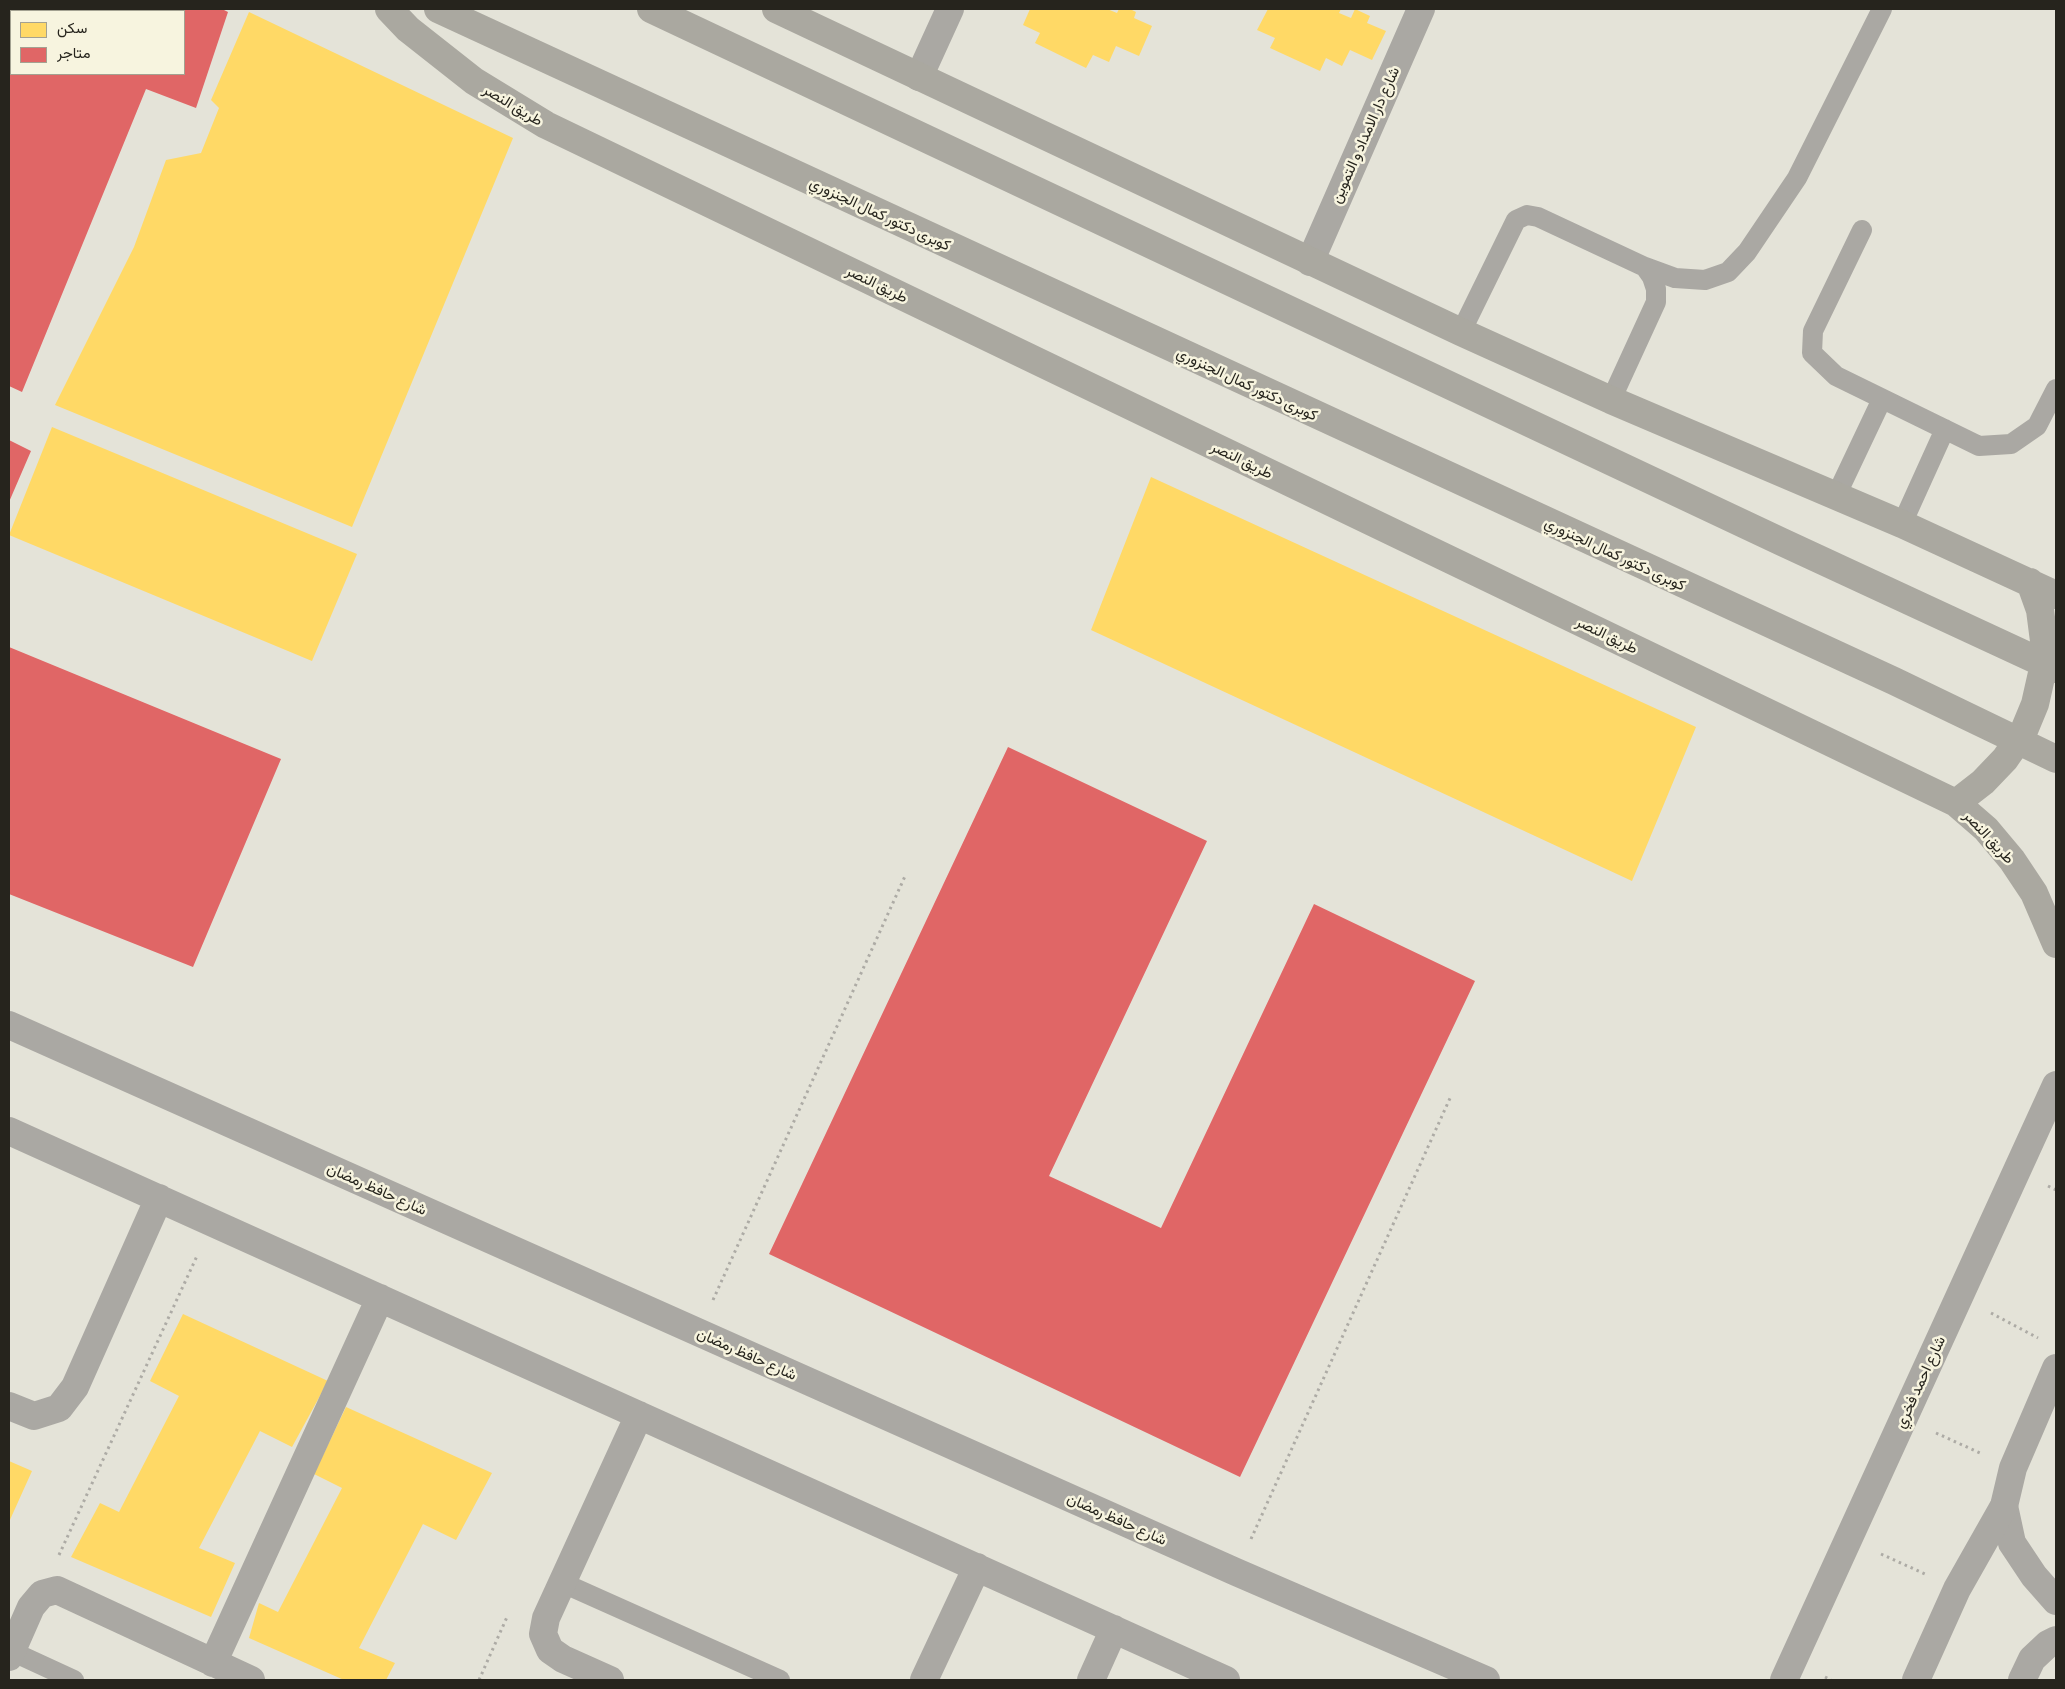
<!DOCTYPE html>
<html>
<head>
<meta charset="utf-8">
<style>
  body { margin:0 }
  #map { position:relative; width:2065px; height:1689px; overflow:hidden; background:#e4e3d8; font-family:Commissioner,Vazirmatn,sans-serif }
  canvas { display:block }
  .frame { position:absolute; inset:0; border:10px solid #26241d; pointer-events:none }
  .legend { position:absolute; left:10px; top:10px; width:175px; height:65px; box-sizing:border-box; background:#f7f4df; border:1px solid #a3a191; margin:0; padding:6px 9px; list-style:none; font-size:15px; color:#26241d }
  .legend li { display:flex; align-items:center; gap:10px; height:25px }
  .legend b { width:25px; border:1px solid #a3a191 }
</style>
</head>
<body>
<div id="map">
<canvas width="2065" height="1689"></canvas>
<div class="frame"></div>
<ul class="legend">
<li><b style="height:14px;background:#ffd966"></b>سكن</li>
<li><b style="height:14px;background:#e06666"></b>متاجر</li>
</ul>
</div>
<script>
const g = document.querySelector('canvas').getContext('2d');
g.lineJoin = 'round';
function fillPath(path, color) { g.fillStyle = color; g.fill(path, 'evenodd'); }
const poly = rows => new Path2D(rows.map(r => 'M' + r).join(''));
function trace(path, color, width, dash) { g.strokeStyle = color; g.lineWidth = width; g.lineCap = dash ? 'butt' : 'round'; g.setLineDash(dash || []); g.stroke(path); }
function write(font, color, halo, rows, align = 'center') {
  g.font = font + ' Commissioner,Vazirmatn,sans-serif'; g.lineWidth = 5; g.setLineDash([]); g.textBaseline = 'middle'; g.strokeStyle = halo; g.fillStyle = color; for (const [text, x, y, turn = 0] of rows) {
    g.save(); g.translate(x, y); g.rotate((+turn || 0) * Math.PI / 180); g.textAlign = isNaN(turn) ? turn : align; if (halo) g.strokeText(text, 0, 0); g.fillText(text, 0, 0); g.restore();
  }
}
const homes = poly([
  [1030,9,1107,9,1117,13,1119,9,1130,9,1136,12,1134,18,1152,26,1139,56,1116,46,1109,62,1093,55,1086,68,1035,43,1040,33,1023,25],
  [1268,9,1341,9,1339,13,1351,18,1355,9,1370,16,1367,23,1386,31,1372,60,1350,50,1342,66,1326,58,1320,71,1270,48,1275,38,1257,30],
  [249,12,513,138,352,527,55,405,134,247,166,160,201,153,219,108,211,100],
  [52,427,357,554,312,661,9,535],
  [1151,477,1696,727,1632,881,1091,630],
  [183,1314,328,1381,292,1447,260,1431,199,1548,235,1563,211,1617,71,1557,100,1503,119,1512,179,1396,150,1381],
  [346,1407,492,1473,456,1540,423,1524,359,1648,395,1663,386,1680,344,1680,249,1638,259,1603,278,1612,342,1488,314,1474],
  [9,1461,32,1471,9,1522]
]);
const shops = poly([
  [9,9,222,9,228,12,196,108,146,89,22,392,9,386],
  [11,11,184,11,184,74,11,74],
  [9,440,31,451,9,502],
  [9,647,281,759,193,967,9,894],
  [1008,747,1207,841,1049,1176,1161,1228,1314,904,1475,981,1240,1477,769,1254]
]);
const path = poly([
  [2048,1186,2056,1190],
  [713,1300,906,874],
  [1991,1313,2038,1338],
  [1936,1433,1980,1453],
  [1251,1539,1451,1096],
  [1881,1554,1925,1574],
  [59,1555,197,1256],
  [1825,1677,1831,1680],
  [479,1680,507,1617]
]);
const service = poly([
  [1862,230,1813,331,1812,353,1836,376,1979,446,2011,444,2037,426,2056,389],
  [1645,267,1675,278,1705,280,1728,272,1747,252,1797,178,1882,9],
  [1461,332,1516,220,1527,215,1538,217,1645,267,1652,277,1656,289,1656,302,1611,400],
  [1836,496,1882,399],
  [1902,524,1945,429],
  [563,1583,780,1680],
  [11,1651,74,1680]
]);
const minor = poly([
  [919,77,950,9],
  [1310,262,1421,9],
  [9,1025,1236,1572,1486,1680],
  [9,1131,1226,1680],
  [9,1406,34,1416,59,1408,75,1387,159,1198],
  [2004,1506,2012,1543,2034,1576,2056,1601],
  [9,1657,31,1607,42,1594,57,1590,251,1680],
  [213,1663,380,1298],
  [610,1680,563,1659,550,1650,543,1634,546,1618,639,1415],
  [924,1680,977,1567],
  [1091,1680,1114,1629],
  [2022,1680,2032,1659,2048,1644,2056,1640]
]);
const tertiary = poly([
  [1784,1680,2056,1085],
  [1916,1680,1957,1589,2004,1506,2013,1468,2056,1368]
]);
const trunk = poly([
  [389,9,408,29,474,81,546,125,1956,803,1986,829,2012,860,2034,893,2056,944],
  [438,9,1894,681,2056,759],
  [651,9,1782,542,2056,669],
  [776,9,1461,332,1611,400,1902,524,2056,595],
  [1956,803,1983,782,2005,759,2023,733,2035,704,2042,673,2044,641,2040,610,2030,582]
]);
const streetNames = [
  ["طريق النصر",513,105,31],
  ["شارع دار الامداد و التموين",1365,135,-66],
  ["كوبرى دكتور كمال الجنزوري",880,214,25],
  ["طريق النصر",877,284,26],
  ["كوبرى دكتور كمال الجنزوري",1247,384,25],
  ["طريق النصر",1242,460,26],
  ["كوبرى دكتور كمال الجنزوري",1615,554,25],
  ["طريق النصر",1607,635,26],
  ["طريق النصر",1989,837,47],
  ["شارع حافظ رمضان",377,1189,24],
  ["شارع حافظ رمضان",747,1354,24],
  ["شارع احمد فخري",1920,1382,-65],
  ["شارع حافظ رمضان",1117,1519,24]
];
fillPath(homes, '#ffd966');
fillPath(shops, '#e06666');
trace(path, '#adaba5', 3, [2.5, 4]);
trace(service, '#aaa8a3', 20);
trace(minor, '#aaa8a3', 28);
trace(tertiary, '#aaa8a3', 28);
trace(trunk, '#aaa8a0', 28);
write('15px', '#26241d', '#f7f4df', streetNames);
</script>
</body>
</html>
